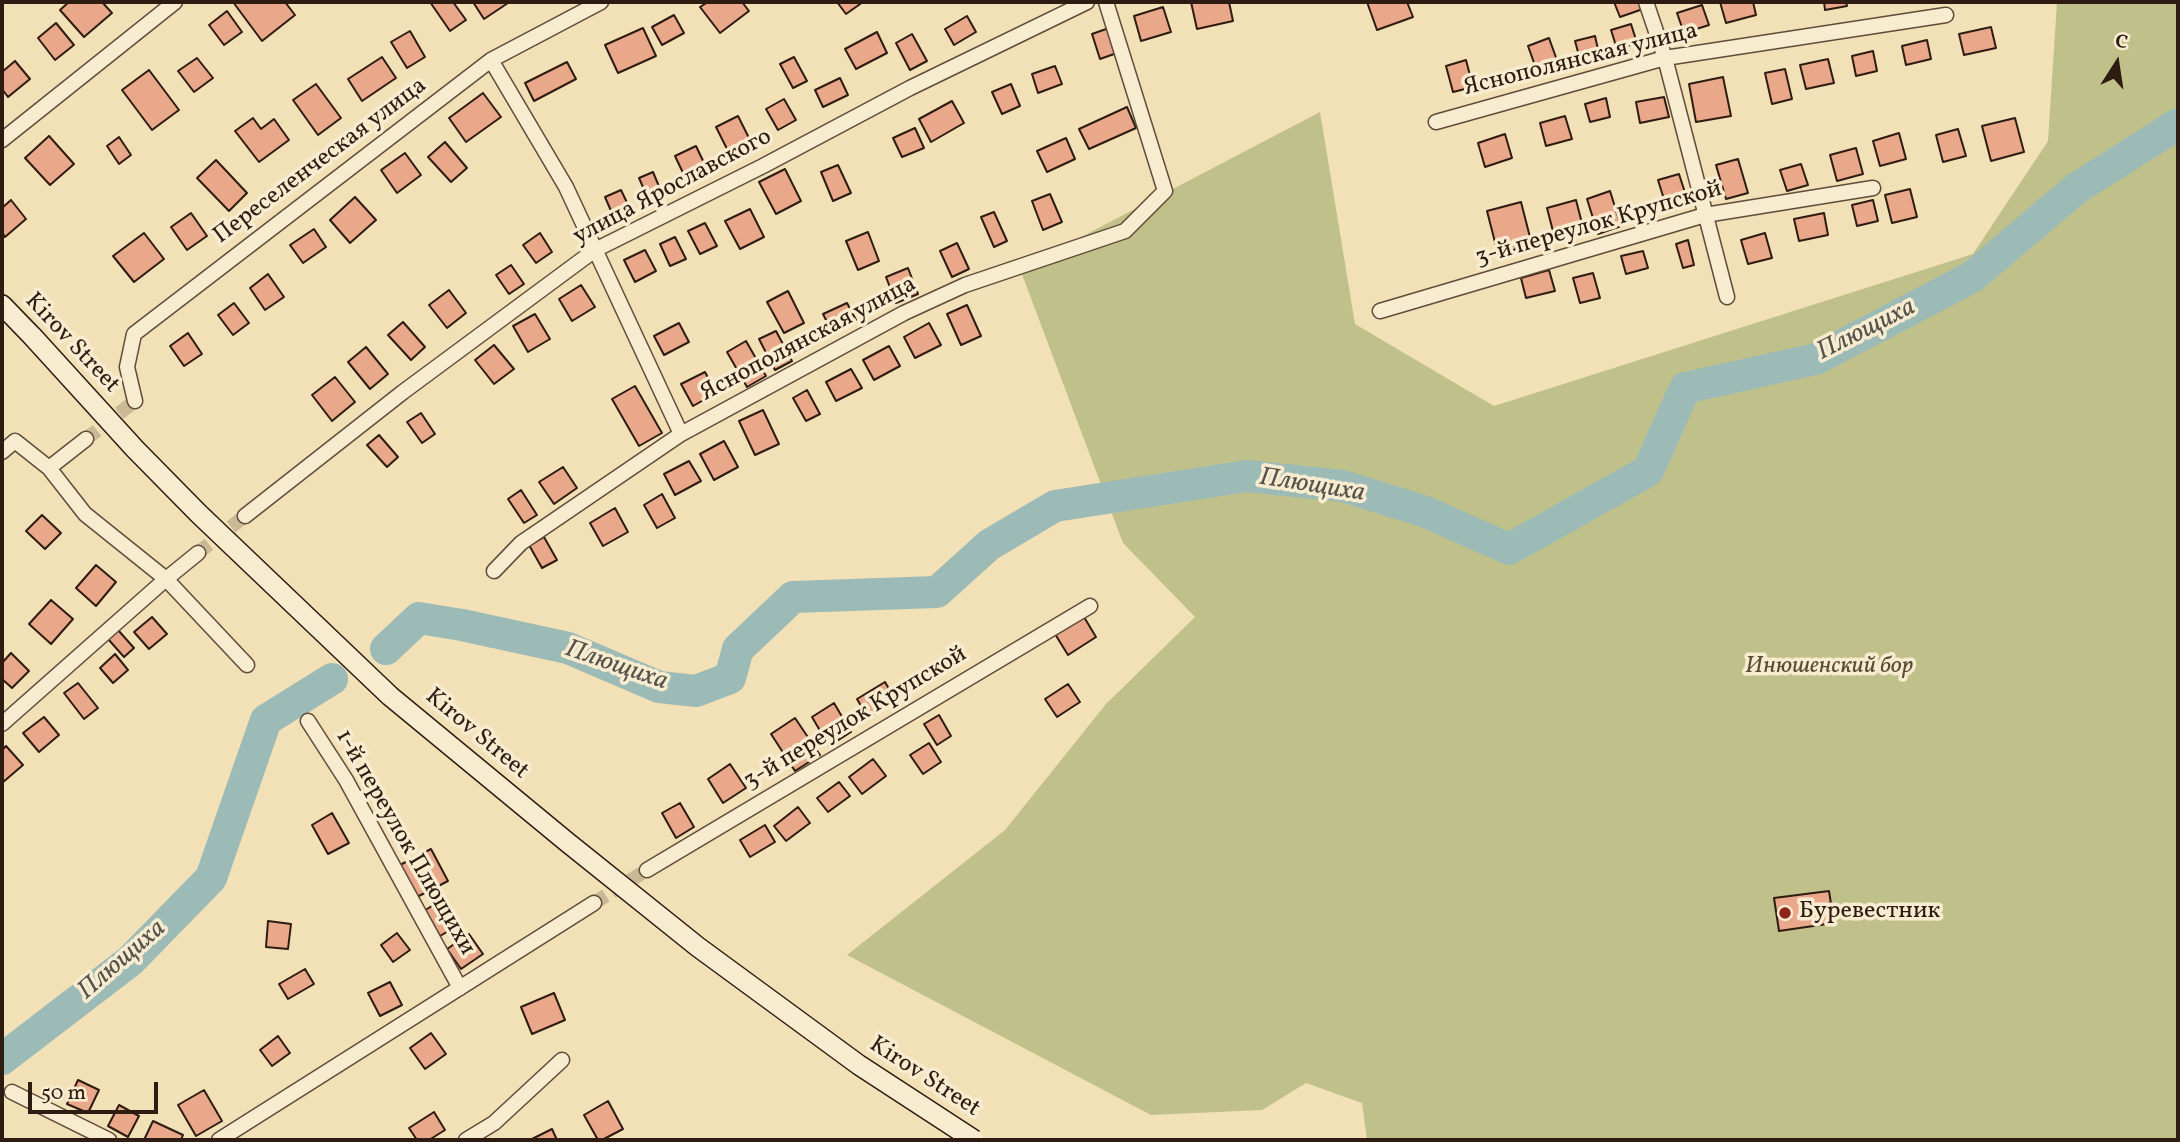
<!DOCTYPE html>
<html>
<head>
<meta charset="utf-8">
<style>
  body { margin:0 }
  #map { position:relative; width:2180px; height:1142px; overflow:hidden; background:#f2e0b7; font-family:Vollkorn,serif }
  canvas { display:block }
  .frame { position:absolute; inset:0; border:4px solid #2e1b11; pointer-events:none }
  .north { position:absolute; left:2082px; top:28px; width:70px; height:70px; -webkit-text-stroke:5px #f7ebd0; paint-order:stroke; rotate:12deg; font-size:19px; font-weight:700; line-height:28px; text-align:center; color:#2e1b11 }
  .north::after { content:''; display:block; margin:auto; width:24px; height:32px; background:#2e1b11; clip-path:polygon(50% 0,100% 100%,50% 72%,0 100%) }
  .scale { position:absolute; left:28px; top:1082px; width:130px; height:32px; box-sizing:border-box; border:4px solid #2e1b11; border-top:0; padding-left:9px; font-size:21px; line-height:24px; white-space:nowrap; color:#2e1b11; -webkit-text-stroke:5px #f7ebd0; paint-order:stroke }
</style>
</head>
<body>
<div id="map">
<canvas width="2180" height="1142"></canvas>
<div class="frame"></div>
<div class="north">С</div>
<div class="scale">50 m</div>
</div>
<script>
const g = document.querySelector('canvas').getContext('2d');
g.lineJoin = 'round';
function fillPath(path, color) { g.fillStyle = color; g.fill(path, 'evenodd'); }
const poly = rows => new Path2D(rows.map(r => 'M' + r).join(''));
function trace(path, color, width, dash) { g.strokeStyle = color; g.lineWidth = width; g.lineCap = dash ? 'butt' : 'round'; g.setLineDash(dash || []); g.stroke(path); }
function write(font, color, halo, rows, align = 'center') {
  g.font = font + ' Vollkorn,serif'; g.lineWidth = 7; g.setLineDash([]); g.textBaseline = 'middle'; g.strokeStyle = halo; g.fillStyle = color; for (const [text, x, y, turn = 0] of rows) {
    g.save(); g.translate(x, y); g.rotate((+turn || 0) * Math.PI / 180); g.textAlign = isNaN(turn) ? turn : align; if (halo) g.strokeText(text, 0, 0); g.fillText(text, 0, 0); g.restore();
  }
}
const green = poly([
  [2057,2,2178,2,2178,1140,1367,1140,1362,1103,1306,1083,1262,1110,1151,1115,847,955,1005,830,1106,704,1195,617,1123,543,1020,269,1320,112,1355,324,1494,406,1973,254,2048,141]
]);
const river = poly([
  [386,649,419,618,462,625,568,648,659,687,696,691,730,678,738,649,793,597,937,592,989,545,1055,506,1247,476,1343,486,1426,512,1509,549,1648,471,1685,388,1816,359,1972,277,2077,188,2178,124],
  [2,1059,130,961,211,878,266,720,332,679]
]);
const building = poly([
  [69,2,102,2,112,13,84,37,60,10,69,2],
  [233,2,285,2,295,15,262,41,233,2],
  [430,2,453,2,466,20,450,31,430,2],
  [473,2,507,2,508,3,484,19,473,2],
  [708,2,742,2,749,11,720,33,700,7,708,2],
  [837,2,863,2,846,14,837,2],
  [1191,2,1229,2,1233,21,1197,29,1191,2],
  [1367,2,1407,2,1413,17,1377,30,1367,2],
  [1614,2,1641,2,1643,9,1620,17,1614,2],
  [1720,2,1753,2,1756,15,1726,23,1720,2],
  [1824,2,1846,2,1847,6,1825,10,1824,2],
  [1702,5,1709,25,1684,33,1677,13,1702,5],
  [1163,7,1171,32,1141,41,1134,16,1163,7],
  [227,11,242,32,224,45,209,25,227,11],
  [674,15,684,33,662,45,652,27,674,15],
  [967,16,976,32,954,45,945,29,967,16],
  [56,23,74,45,55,60,38,38,56,23],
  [1631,24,1637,43,1617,49,1611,30,1631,24],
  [1991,27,1996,48,1964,55,1959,34,1991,27],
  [643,28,656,56,618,73,605,45,643,28],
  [1109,28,1117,53,1100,59,1092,34,1109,28],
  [410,31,425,57,407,68,391,42,410,31],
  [877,32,887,53,856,69,845,49,877,32],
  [912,34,927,61,910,70,896,43,912,34],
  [1595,36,1600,58,1581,63,1575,41,1595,36],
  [1549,38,1558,63,1537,71,1528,46,1549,38],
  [1927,40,1931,59,1906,65,1902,46,1927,40],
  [1873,51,1877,71,1856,76,1852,56,1873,51],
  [382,57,396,78,362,101,348,79,382,57],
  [794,57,807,81,793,88,780,64,794,57],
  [197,58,213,78,194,92,178,71,197,58],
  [1828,59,1834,83,1806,89,1800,65,1828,59],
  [1466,60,1473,87,1453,92,1446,66,1466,60],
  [15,61,30,79,8,97,2,89,2,72,15,61],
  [567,62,576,79,534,101,525,83,567,62],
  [1055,66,1062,84,1038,93,1032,74,1055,66],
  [1785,69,1792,99,1772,104,1765,73,1785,69],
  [149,70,179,110,152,130,122,90,149,70],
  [1723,77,1731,116,1696,122,1689,84,1723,77],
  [840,78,848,95,823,107,815,90,840,78],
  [316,84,341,118,318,135,293,100,316,84],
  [1011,84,1020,106,1002,114,992,92,1011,84],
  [483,93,501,117,466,142,449,118,483,93],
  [1664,97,1669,117,1640,123,1636,102,1664,97],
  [1606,98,1610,117,1590,122,1585,104,1606,98],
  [784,99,796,120,778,130,766,109,784,99],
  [952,101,964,123,931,142,919,119,952,101],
  [1127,107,1136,128,1089,149,1079,129,1127,107],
  [738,116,751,142,729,153,716,127,738,116],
  [1565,116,1572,139,1546,146,1540,123,1565,116],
  [253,118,261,129,274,119,289,140,259,162,235,131,253,118],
  [2015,118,2024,152,1991,161,1982,126,2015,118],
  [915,128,924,148,902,157,893,138,915,128],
  [1958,129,1966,156,1943,162,1936,135,1958,129],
  [1899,133,1906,159,1880,166,1873,141,1899,133],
  [1505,134,1512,158,1485,167,1478,143,1505,134],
  [49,136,74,164,50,185,25,158,49,136],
  [119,137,131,155,119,164,107,146,119,137],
  [1066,138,1075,159,1047,172,1037,151,1066,138],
  [445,142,467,168,451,182,428,157,445,142],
  [696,146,706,167,685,177,675,156,696,146],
  [1856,148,1863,174,1837,181,1830,155,1856,148],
  [405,153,421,175,397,193,381,170,405,153],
  [1738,159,1748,193,1726,199,1716,165,1738,159],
  [216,160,247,193,229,211,197,178,216,160],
  [1801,164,1808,185,1787,191,1780,170,1801,164],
  [838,165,851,193,833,201,821,172,838,165],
  [785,169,801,201,776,214,759,182,785,169],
  [653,172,663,196,650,203,639,178,653,172],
  [1679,174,1689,205,1668,212,1658,180,1679,174],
  [1910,189,1917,217,1892,223,1885,195,1910,189],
  [621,190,632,213,615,220,605,197,621,190],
  [1610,191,1621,226,1598,234,1587,199,1610,191],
  [1050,194,1062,222,1043,230,1032,201,1050,194],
  [355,197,376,220,350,243,330,220,355,197],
  [11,200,26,219,5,237,2,232,2,208,11,200],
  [1576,200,1584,231,1555,239,1547,208,1576,200],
  [1873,200,1878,221,1857,226,1852,205,1873,200],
  [1521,202,1532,245,1498,254,1487,211,1521,202],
  [750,209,764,237,740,249,725,221,750,209],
  [994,212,1007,241,994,247,981,217,994,212],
  [191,213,207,236,187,250,171,227,191,213],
  [1824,213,1828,235,1799,241,1794,219,1824,213],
  [705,223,717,246,700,254,688,231,705,223],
  [314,229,326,247,303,263,290,245,314,229],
  [868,232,879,261,858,270,846,241,868,232],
  [144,233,164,259,134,282,113,256,144,233],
  [540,233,552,252,536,263,523,245,540,233],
  [1765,233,1772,258,1748,264,1741,240,1765,233],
  [675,237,686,259,670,266,660,244,675,237],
  [1688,240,1694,265,1683,268,1676,244,1688,240],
  [957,243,969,269,952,277,940,251,957,243],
  [645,250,656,271,635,282,624,260,645,250],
  [1643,251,1648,268,1626,274,1621,256,1643,251],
  [511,265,524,284,509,294,496,275,511,265],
  [908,268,918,294,896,303,886,277,908,268],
  [1549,270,1555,291,1526,298,1521,278,1549,270],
  [1593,273,1600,298,1580,303,1573,278,1593,273],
  [268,274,284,297,265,310,250,288,268,274],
  [581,285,595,307,572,321,559,299,581,285],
  [449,290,466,313,447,328,429,305,449,290],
  [788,291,804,323,784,333,767,302,788,291],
  [234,303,249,323,233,335,218,315,234,303],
  [847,303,856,320,832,332,823,314,847,303],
  [967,305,981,336,961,345,947,314,967,305],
  [535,314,550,339,528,352,513,326,535,314],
  [403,322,425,347,411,360,388,335,403,322],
  [679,323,689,342,664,355,654,336,679,323],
  [929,323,941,345,915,358,904,337,929,323],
  [776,331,792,361,775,370,759,339,776,331],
  [188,333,202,354,184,366,170,346,188,333],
  [746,341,766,376,747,387,727,352,746,341],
  [494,345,514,369,494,384,475,360,494,345],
  [889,346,900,366,874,380,863,360,889,346],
  [366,347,388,374,370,389,348,362,366,347],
  [851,369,862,388,836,401,826,382,851,369],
  [705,372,716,393,693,406,681,384,705,372],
  [335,377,355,402,332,421,312,395,335,377],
  [635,386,662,433,639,446,612,399,635,386],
  [807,390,820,414,806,421,793,398,807,390],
  [763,410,779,444,755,455,739,421,763,410],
  [421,413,435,434,422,443,407,422,421,413],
  [379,435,398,457,387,467,367,445,379,435],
  [724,441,738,467,714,480,700,454,724,441],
  [689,461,701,481,675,495,664,474,689,461],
  [563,467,577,488,554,504,539,482,563,467],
  [521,490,537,515,524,523,508,499,521,490],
  [662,494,675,518,657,528,644,505,662,494],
  [615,508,628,532,603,546,590,523,615,508],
  [42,515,61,533,45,549,26,531,42,515],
  [544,537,557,560,542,568,529,545,544,537],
  [96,565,116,582,96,606,76,588,96,565],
  [51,600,73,619,51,644,29,624,51,600],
  [152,617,167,634,149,649,134,632,152,617],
  [1084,617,1096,637,1068,655,1055,634,1084,617],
  [118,630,134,648,124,657,108,639,118,630],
  [11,653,29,671,12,688,2,679,2,663,11,653],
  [115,654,128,670,113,683,100,668,115,654],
  [885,682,896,701,868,718,857,699,885,682],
  [78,683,98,708,84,719,64,693,78,683],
  [1068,684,1080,702,1057,717,1045,699,1068,684],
  [834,703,851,732,829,746,812,717,834,703],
  [939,715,951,736,937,745,924,724,939,715],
  [44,717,59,735,39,752,23,733,44,717],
  [795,718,820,755,795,771,771,734,795,718],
  [929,743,941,762,923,774,910,755,929,743],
  [6,746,23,765,2,783,2,750,6,746],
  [873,759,886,776,862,794,849,777,873,759],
  [730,764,746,788,723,803,708,779,730,764],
  [839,782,850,796,828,812,817,798,839,782],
  [680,803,694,827,676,838,662,813,680,803],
  [798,807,810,823,786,841,774,826,798,807],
  [332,813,349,843,328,854,312,825,332,813],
  [765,825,775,842,750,857,740,840,765,825],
  [431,849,448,881,415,898,398,866,431,849],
  [1829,891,1834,923,1779,931,1774,898,1829,891],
  [441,900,457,926,440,936,424,911,441,900],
  [268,921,291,924,288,949,266,947,268,921],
  [397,933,410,950,393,962,381,945,397,933],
  [469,934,483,954,461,969,447,949,469,934],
  [305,969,314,984,288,999,279,984,305,969],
  [390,982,402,1005,380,1016,368,993,390,982],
  [554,993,565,1020,532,1034,521,1007,554,993],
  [431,1033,446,1054,425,1069,410,1048,431,1033],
  [278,1036,290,1053,272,1066,260,1050,278,1036],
  [78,1080,99,1090,88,1113,67,1104,78,1080],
  [204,1090,222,1121,196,1136,178,1105,204,1090],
  [608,1101,623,1129,602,1140,598,1140,584,1115,608,1101],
  [119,1105,139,1116,128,1137,108,1126,119,1105],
  [434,1112,445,1130,429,1140,417,1140,409,1128,434,1112],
  [153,1121,183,1135,181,1140,144,1140,153,1121],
  [552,1129,557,1140,530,1140,552,1129]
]);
const minorTunnel = poly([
  [86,439,135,401],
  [198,553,245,516],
  [594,903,647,870]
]);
const minor = poly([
  [1646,2,1665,58,1727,297],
  [491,60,566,187,681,434],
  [1436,122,1665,58,1946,15],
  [2,140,175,2],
  [1380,311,1705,215,1873,188],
  [135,401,127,367,134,334,491,60,601,2],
  [2,452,15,441,49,468,86,439],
  [49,468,85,514,166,579,247,665],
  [245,516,403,392,595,250,763,166,910,88,1087,2],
  [494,571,521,543,681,434,904,313,965,285,1125,231,1165,191,1106,2],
  [308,721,346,780,460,988],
  [2,724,166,579,198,553],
  [647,870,1090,606],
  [12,1092,109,1140],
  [219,1140,594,903],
  [466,1140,494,1123,562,1060]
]);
const secondary = poly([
  [2,305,33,337]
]);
const secondaryBridge = poly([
  [33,337,135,449,199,514,390,696,567,842,698,947,859,1065,974,1140]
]);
const markers = [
  [1785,913,7,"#8f2418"]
];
const streetNames = [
  ["Яснополянская улица",1581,61,-14],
  ["Переселенческая улица",321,162,-37],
  ["улица Ярославского",673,188,-28],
  ["3-й переулок Крупской",1599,225,-16],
  ["Яснополянская улица",809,340,-28],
  ["Kirov Street",71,344,47],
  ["3-й переулок Крупской",856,719,-31],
  ["Kirov Street",476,735,40],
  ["1-й переулок Плющихи",404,843,60],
  ["Kirov Street",924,1078,33]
];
const parkNames = [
  ["Инюшенский бор",1829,668]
];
const poiNames = [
  ["Буревестник",1799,913]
];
const waterNames = [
  ["Плющиха",1867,331,-27],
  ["Плющиха",1312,487,9],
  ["Плющиха",616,667,19],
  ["Плющиха",123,961,-41]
];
fillPath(green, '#c0c18a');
trace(river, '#9dbbb6', 32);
fillPath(building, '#e8a889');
trace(building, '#2e1b11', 2);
trace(minorTunnel, '#cbb996', 14, [14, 7]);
trace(minor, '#5f4c3a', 17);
trace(secondary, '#2e1b11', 22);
trace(minor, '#f7ebd0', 14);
trace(secondary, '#f7ebd0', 19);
trace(secondaryBridge, '#2e1b11', 22, []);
trace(secondaryBridge, '#f7ebd0', 19);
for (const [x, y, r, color] of markers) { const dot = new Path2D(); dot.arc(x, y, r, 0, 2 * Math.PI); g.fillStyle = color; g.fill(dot); trace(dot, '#f7ebd0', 2.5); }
write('24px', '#2e1b11', '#f7ebd0', streetNames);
write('italic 24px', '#5a4d35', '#f7ebd0', parkNames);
write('24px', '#2e1b11', '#f7ebd0', poiNames, 'left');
write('italic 26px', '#55534b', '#f7ebd0', waterNames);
</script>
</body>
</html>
